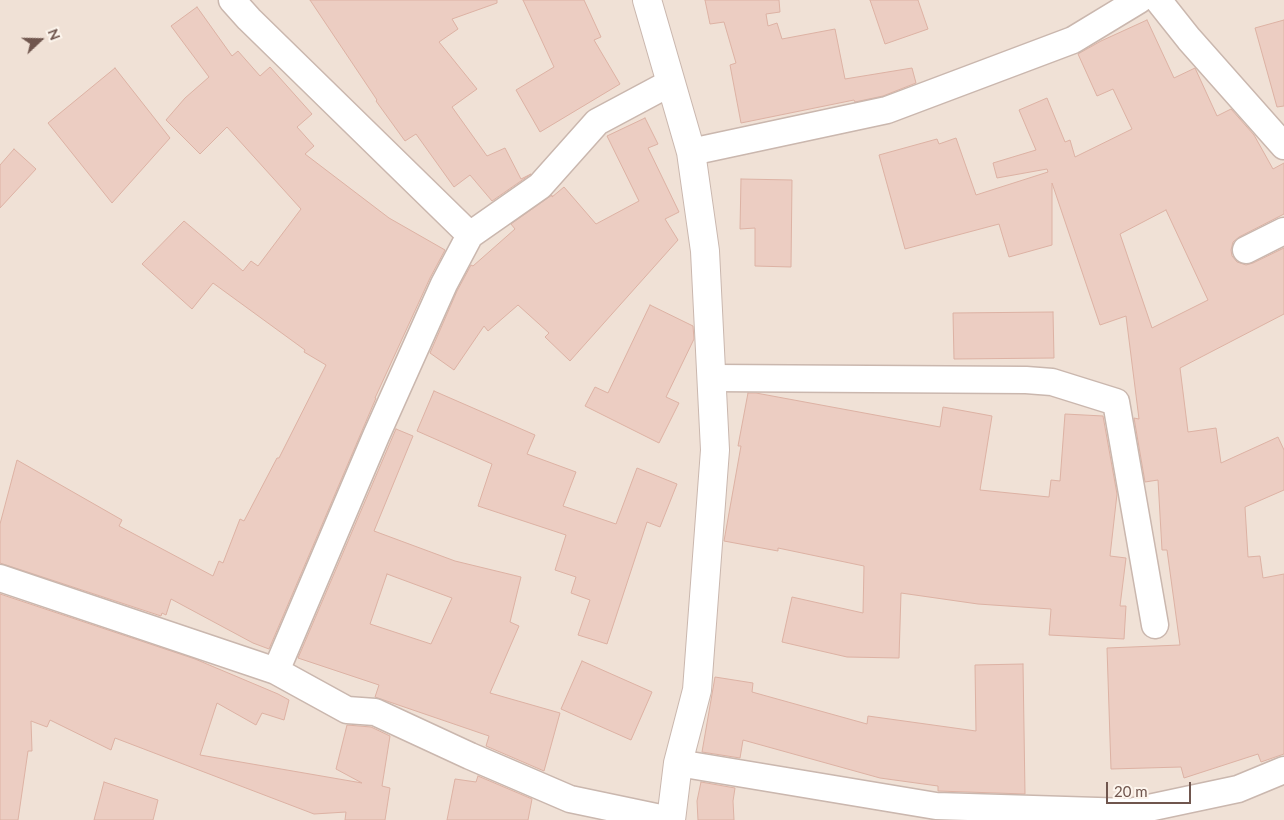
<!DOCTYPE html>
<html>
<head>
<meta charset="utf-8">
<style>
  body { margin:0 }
  #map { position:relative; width:1284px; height:820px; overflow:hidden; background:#faf0e7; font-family:Lato,sans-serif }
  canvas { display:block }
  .north { position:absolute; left:15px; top:15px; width:50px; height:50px; -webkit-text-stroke:4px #fdf5ed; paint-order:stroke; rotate:69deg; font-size:14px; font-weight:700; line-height:20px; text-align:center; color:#70564e }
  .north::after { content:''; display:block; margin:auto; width:18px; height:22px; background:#70564e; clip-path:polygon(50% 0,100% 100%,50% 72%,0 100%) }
  .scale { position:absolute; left:1106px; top:782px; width:85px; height:22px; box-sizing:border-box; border:2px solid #70564e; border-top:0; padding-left:6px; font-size:15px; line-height:18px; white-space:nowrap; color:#70564e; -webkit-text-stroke:4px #fdf5ed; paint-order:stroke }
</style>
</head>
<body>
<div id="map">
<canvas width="1284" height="820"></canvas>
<div class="north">N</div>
<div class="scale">20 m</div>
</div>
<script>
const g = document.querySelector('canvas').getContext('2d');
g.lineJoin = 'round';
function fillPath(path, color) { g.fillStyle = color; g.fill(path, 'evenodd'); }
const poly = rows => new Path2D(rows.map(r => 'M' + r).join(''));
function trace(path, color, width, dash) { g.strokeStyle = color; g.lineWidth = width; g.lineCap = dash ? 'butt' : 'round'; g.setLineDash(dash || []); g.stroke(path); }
const residential = poly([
  [0,0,1284,0,1284,820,0,820]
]);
const building = poly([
  [310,0,497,0,497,3,452,19,458,29,439,42,477,89,452,107,487,156,505,148,521,179,531,174,492,201,470,175,454,187,416,134,405,141,376,101,377,100,310,0],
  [523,0,584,0,601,37,594,40,620,84,540,132,516,90,554,67,523,0],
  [705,0,779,0,780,12,766,14,768,26,777,23,782,39,835,29,845,79,912,68,916,83,883,96,855,102,854,100,741,123,730,65,736,63,724,22,710,24,705,0],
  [870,0,918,0,928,29,885,44,870,0],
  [197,7,232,56,238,51,260,76,270,67,312,114,297,127,314,146,305,154,389,218,445,250,430,278,375,398,376,398,269,649,253,643,171,599,166,615,162,613,161,616,0,563,0,524,17,460,122,520,119,526,213,576,219,561,223,563,240,519,244,521,277,458,279,458,326,365,304,352,305,350,213,283,192,309,142,264,184,221,243,271,251,261,258,266,301,209,227,127,200,154,166,120,185,98,209,77,171,26,197,7],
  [1147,20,1174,78,1195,68,1217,116,1231,109,1254,135,1273,169,1284,163,1284,214,1239,237,1233,242,1231,250,1232,256,1237,262,1246,265,1253,263,1284,248,1284,314,1180,368,1188,432,1216,428,1221,463,1278,437,1284,450,1284,490,1245,507,1248,557,1260,556,1263,578,1284,574,1284,754,1261,762,1258,754,1184,778,1181,767,1111,769,1107,648,1180,645,1167,550,1162,550,1158,480,1145,482,1134,418,1139,419,1126,316,1100,325,1052,183,1052,245,1009,257,999,224,905,249,879,155,937,139,939,144,956,138,976,195,1048,172,1047,169,997,178,993,163,1036,150,1019,110,1047,98,1065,142,1070,140,1075,157,1132,129,1113,89,1097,96,1078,54,1101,41,1147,20],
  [1166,210,1208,300,1152,328,1120,234,1166,210],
  [1284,20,1284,106,1277,107,1255,28,1284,20],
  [115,68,170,138,112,203,48,123,115,68],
  [645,118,658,144,648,148,679,212,665,219,678,240,570,361,545,337,549,333,518,305,488,331,484,326,454,370,430,353,457,291,471,265,473,266,515,229,511,224,552,195,552,197,564,187,596,224,639,201,607,136,645,118],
  [14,149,36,169,0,208,0,165,14,149],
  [741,179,792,180,791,267,755,266,755,228,740,229,741,179],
  [650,305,693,326,694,339,666,397,679,403,659,443,585,406,595,387,608,393,650,305],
  [1053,312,1054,358,954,359,953,313,1053,312],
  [434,391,535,435,527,454,576,472,563,506,616,524,637,468,677,484,660,527,647,522,607,644,578,635,590,600,571,593,576,577,555,570,566,535,478,506,492,464,417,431,434,391],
  [748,393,756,393,940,427,943,407,992,416,980,490,1049,497,1051,480,1060,481,1065,414,1103,416,1117,494,1110,556,1126,558,1120,606,1126,606,1124,639,1049,635,1051,609,978,604,901,593,899,658,847,657,782,642,792,597,863,613,864,566,778,548,778,551,724,541,741,446,738,446,748,393],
  [396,429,413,436,374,531,455,561,521,577,510,622,519,626,490,693,560,713,544,771,486,746,489,736,375,697,379,685,298,658,396,429],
  [387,574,452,598,431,644,370,624,387,574],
  [0,594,195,659,278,694,289,700,284,720,262,713,256,725,217,703,200,755,362,783,336,769,347,725,371,727,390,736,382,786,390,788,385,820,345,820,346,812,314,814,115,738,111,750,50,720,47,727,31,721,32,751,28,751,18,820,0,820,0,594],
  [582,661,652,692,631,740,561,709,582,661],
  [1023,664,1025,794,938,791,938,786,880,778,743,740,740,758,702,752,715,677,753,683,752,692,867,724,868,716,976,731,975,665,1023,664],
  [478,776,532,799,528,820,447,820,455,779,476,782,478,776],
  [104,782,158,800,153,820,94,820,104,782],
  [701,782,735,788,733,801,734,820,698,820,697,801,701,782]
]);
const minor = poly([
  [232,0,249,19,470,235],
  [1158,0,1189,39,1284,146],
  [691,152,887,110,1073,40,1139,0],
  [1246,250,1284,231],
  [713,378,1026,380,1052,382,1116,402,1155,625],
  [0,578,276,671,347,710,375,712,470,756,570,799,670,820],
  [276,671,376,436,444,284,470,235,540,186,597,122,670,83],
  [678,763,936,806,1130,812,1238,789,1284,770]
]);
const tertiary = poly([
  [647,0,691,152,705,251,715,450,697,690,678,763,671,820]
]);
fillPath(residential, '#f0e1d6');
fillPath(building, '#eccdc2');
trace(building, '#ddb2a4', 1);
trace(minor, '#cab7ae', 29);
trace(tertiary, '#cab7ae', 30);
trace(minor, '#fff', 26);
trace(tertiary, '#fff', 28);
</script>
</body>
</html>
